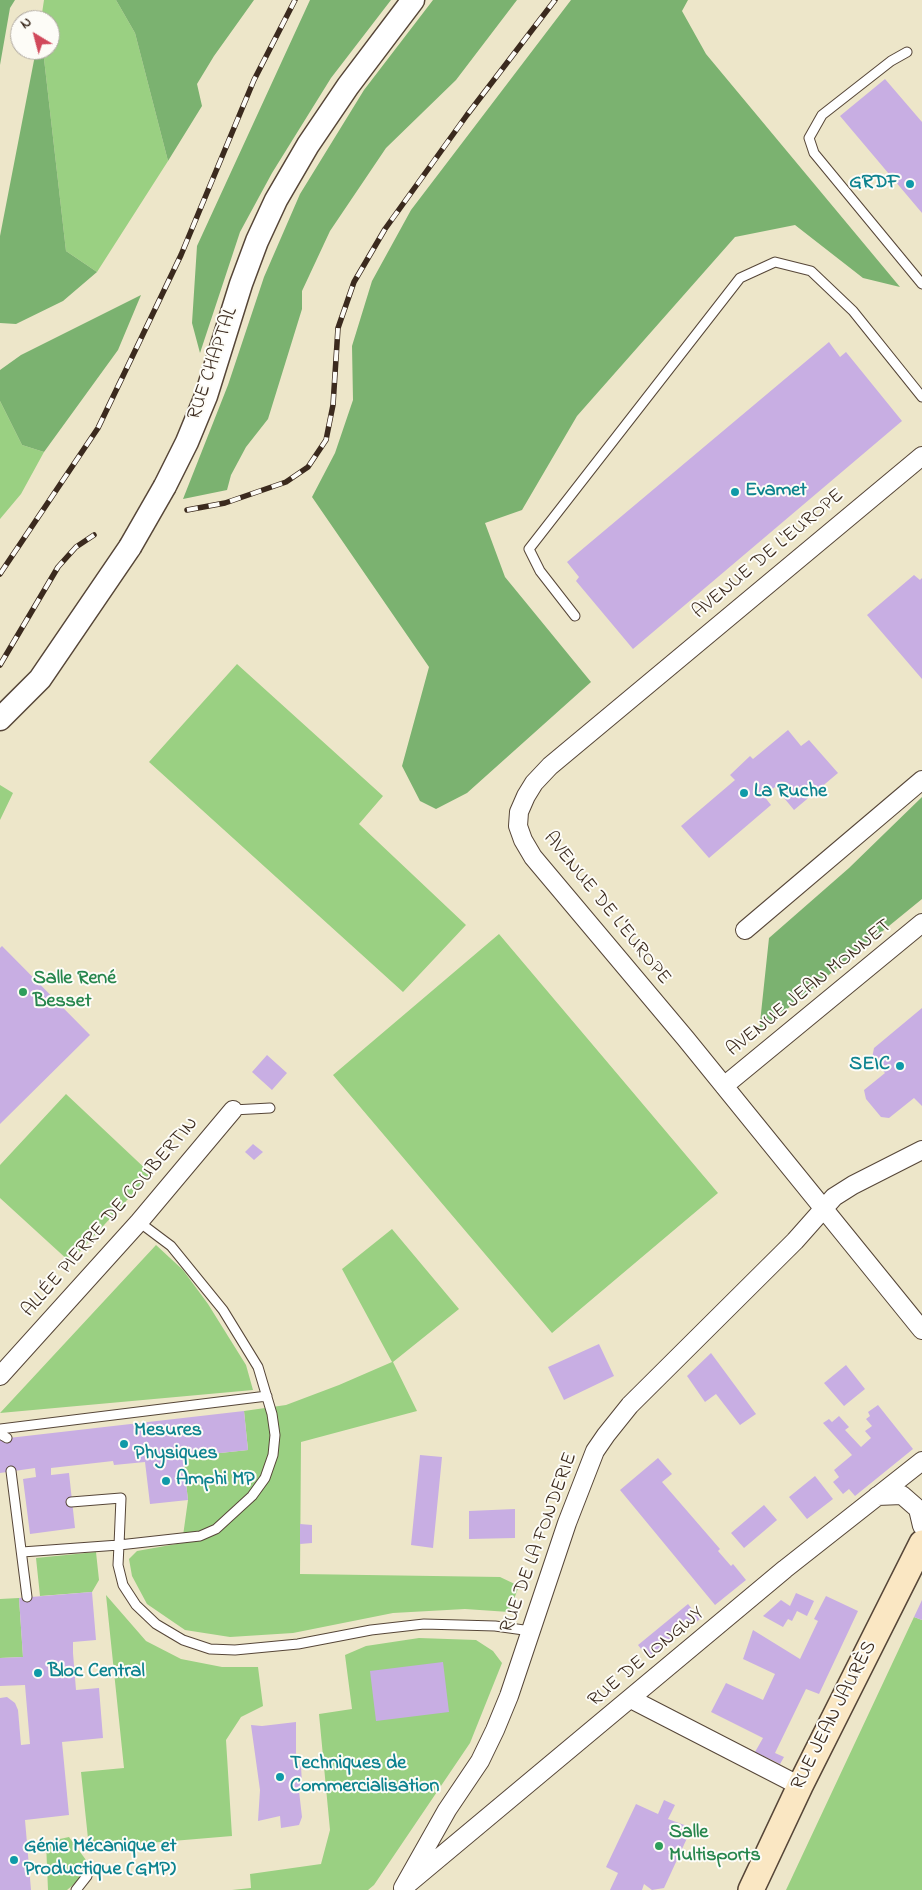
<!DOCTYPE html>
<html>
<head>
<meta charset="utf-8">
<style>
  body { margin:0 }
  #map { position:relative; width:922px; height:1890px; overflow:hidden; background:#ede6c9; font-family:"Indie Flower",sans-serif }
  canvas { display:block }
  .north { position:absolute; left:10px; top:10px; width:50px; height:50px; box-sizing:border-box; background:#fdfcf7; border:1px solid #afa8a0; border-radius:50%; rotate:323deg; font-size:14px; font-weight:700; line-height:20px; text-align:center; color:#3b2a1e }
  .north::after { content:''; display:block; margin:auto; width:18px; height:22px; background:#d1495b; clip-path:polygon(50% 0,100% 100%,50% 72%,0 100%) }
</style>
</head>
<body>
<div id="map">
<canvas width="922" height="1890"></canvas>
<div class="north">N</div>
</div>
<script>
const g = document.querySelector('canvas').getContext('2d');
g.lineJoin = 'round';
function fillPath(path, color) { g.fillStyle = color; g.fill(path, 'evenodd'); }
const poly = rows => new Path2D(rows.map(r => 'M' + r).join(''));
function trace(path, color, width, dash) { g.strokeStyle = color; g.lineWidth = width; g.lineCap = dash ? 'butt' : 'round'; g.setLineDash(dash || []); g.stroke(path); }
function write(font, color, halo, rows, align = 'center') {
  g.font = font + ' "Indie Flower",sans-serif'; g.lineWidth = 4; g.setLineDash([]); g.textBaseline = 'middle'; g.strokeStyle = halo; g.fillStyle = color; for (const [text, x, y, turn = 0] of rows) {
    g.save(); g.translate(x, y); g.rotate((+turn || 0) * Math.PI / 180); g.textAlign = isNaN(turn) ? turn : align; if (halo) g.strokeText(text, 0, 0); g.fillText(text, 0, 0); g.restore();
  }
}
const green = poly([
  [44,0,116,0,135,33,168,161,97,272,66,251,43,50,50,50,50,20,41,20],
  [0,401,22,445,44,452,21,494,0,519],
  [237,664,383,796,359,824,466,925,403,992,149,762],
  [0,785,13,793,0,820],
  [499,934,718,1193,552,1333,333,1075],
  [66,1094,151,1174,70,1262,0,1198,0,1165],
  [392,1229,459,1309,393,1362,417,1411,301,1442,300,1574,500,1577,519,1586,509,1612,465,1609,393,1613,293,1633,230,1637,185,1630,147,1604,132,1576,129,1559,137,1551,182,1543,188,1500,183,1457,248,1450,244,1411,286,1405,339,1385,392,1362,342,1269],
  [156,1245,183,1270,208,1304,246,1365,253,1390,0,1413],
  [96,1552,99,1580,92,1592,40,1596,36,1558],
  [106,1595,146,1641,181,1659,222,1667,258,1667,263,1706,241,1717,226,1740,232,1836,89,1848,81,1772,124,1768],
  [19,1598,23,1657,0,1658,0,1599],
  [914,1617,922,1620,922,1890,786,1890],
  [419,1638,476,1640,493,1651,502,1663,470,1743,374,1885,368,1890,232,1890,251,1888,250,1874,321,1864,330,1830,319,1714,352,1709,345,1655,366,1646],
  [69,1837,86,1860,87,1873,67,1890,48,1890,46,1842]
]);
const forest = poly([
  [0,0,15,0,10,8,0,65],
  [116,0,254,0,214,56,197,84,202,106,168,161,135,33],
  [310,0,391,0,331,78,272,173,240,232,200,353,192,323,197,246],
  [433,0,517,0,456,80,386,148,330,231,302,291,302,309,268,419,246,447,231,475,227,490,183,499,228,385,264,277,300,194,364,90],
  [571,0,688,0,682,11,706,54,900,287,863,278,795,225,735,237,577,416,522,510,485,523,505,577,591,682,467,793,436,809,420,801,402,766,429,667,312,497,335,453,353,400,352,346,372,281,411,210],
  [36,50,43,50,66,251,97,272,63,301,16,324,0,323,0,236],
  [141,295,118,350,44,452,22,445,0,401,0,370,21,355],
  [922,797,922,899,759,1032,769,938,849,868]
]);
const building = poly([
  [885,79,922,122,922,213,840,116],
  [829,342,840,357,846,352,902,421,633,649,576,581,579,577,567,562],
  [914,575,920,580,922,578,922,679,867,615],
  [788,730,801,746,809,740,838,773,794,810,775,787,764,796,771,805,709,858,681,826,735,780,730,775,750,756,753,759],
  [2,946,90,1035,0,1124,0,948],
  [922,1008,922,1106,914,1098,889,1118,881,1117,866,1099,864,1090,885,1073,872,1058,874,1048],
  [267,1055,287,1073,272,1090,252,1072],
  [253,1144,263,1152,254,1160,245,1152],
  [599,1344,614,1376,564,1400,548,1367],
  [711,1353,756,1414,740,1425,716,1394,705,1402,687,1376],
  [846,1365,865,1389,844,1406,824,1383],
  [878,1405,913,1449,855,1496,849,1489,843,1494,833,1482,839,1477,834,1470,852,1455,823,1423,829,1419,832,1422,839,1416,849,1427,845,1430,861,1447,871,1438,865,1431,872,1426,866,1419,870,1416,868,1412],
  [244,1411,248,1450,183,1457,188,1500,150,1504,145,1462,114,1465,113,1461,51,1468,51,1475,69,1473,75,1528,30,1534,23,1479,36,1477,35,1468,0,1473,0,1439],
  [420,1455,442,1457,433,1548,411,1545],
  [658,1458,672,1474,662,1482,720,1549,718,1551,731,1566,733,1564,746,1580,715,1605,620,1490],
  [815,1476,833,1499,807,1519,789,1497],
  [764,1505,777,1520,744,1548,731,1533],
  [515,1509,515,1538,469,1539,469,1511],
  [300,1524,312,1525,312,1543,300,1544],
  [92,1592,96,1640,73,1642,73,1653,76,1690,99,1688,103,1738,62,1742,69,1815,25,1820,31,1890,0,1890,0,1698,7,1697,15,1703,18,1710,21,1745,30,1744,25,1685,0,1686,0,1658,23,1657,19,1598],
  [796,1593,814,1601,807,1616,797,1611,792,1621,788,1619,783,1627,763,1616,781,1600,790,1606],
  [826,1596,858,1611,819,1694,806,1689,775,1753,784,1757,780,1764,755,1752,763,1738,711,1712,726,1683,763,1700,775,1674,743,1659,753,1630,800,1659,818,1621,814,1619],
  [922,1600,922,1620,914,1617],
  [688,1604,700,1619,649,1659,638,1645],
  [443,1662,449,1712,376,1721,370,1671],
  [296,1722,296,1764,301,1766,302,1784,299,1791,302,1817,299,1825,281,1828,280,1816,258,1821,260,1790,251,1725,262,1726],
  [664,1800,675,1805,668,1819,687,1826,684,1831,688,1836,664,1888,652,1890,644,1884,642,1890,610,1890,618,1873,606,1867,636,1804,658,1814]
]);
const service = poly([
  [907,52,891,61,822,115,809,138,814,153,922,284],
  [575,616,540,571,529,549,740,278,775,262,811,271,853,311,922,397],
  [233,1110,270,1108],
  [139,1222,171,1246,223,1310,258,1367,272,1414,275,1435,273,1455,265,1478,252,1496,216,1529,200,1536,119,1545,118,1565,123,1585,136,1605,156,1624,183,1640,210,1649,235,1650,298,1644,371,1630,424,1624,495,1626,531,1631],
  [0,1429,267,1396],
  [0,1434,7,1438],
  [11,1471,27,1597],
  [22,1552,119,1545,121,1498,71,1502],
  [76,1890,87,1876]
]);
const minor = poly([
  [922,456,550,766,534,783,526,796,519,812,518,826,523,840,533,857,686,1039,922,1330],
  [745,930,922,780],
  [724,1086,922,923],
  [0,1376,139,1222,233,1110],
  [877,1496,902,1495,918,1509,922,1526],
  [631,1699,800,1786],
  [409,1883,785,1569,922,1461],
  [403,1888,447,1810,480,1761,495,1730,509,1696,567,1523,595,1451,606,1435,630,1405,795,1241,834,1197,853,1185,922,1150]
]);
const tertiary = poly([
  [165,486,187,442,206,396,241,284,257,241,276,200,308,145,348,86,413,0],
  [0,719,40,679,130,547]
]);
const secondary = poly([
  [751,1890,800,1786,922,1543]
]);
const rail = poly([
  [187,510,225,503,286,482,308,467,326,440,333,405,338,328,354,282,385,229,467,115,555,0],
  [0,574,98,428,181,255,254,80,295,0],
  [0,665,58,567,76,547,94,535]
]);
const tertiaryBridge = poly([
  [130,547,165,486]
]);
const markers = [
  [910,184,5,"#0f9aa8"],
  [735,492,5,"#0f9aa8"],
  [744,793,5,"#0f9aa8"],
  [23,992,5,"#2e9e5b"],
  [900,1066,5,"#0f9aa8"],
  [124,1444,5,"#0f9aa8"],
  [166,1481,5,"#0f9aa8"],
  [38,1673,5,"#0f9aa8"],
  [280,1777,5,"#0f9aa8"],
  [659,1846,5,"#2e9e5b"],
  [14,1860,5,"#0f9aa8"]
];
const cultureNames = [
  ["GRDF",900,184,"right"],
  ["Evamet",745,492],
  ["La Ruche",754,793],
  ["SEIC",890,1066,"right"],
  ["Mesures",134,1432],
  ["Physiques",134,1455],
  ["Amphi MP",176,1481],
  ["Bloc Central",48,1673],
  ["Techniques de",290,1765],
  ["Commercialisation",290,1788],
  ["Génie Mécanique et",24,1848],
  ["Productique (GMP)",24,1871]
];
const streetNames = [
  ["RUE CHAPTAL",214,364,-71],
  ["AVENUE DE L'EUROPE",769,555,-40],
  ["AVENUE DE L'EUROPE",606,909,51],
  ["AVENUE JEAN MONNET",810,989,-39],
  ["ALLÉE PIERRE DE COUBERTIN",111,1218,-49],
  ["RUE DE LA FONDERIE",540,1543,-70],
  ["RUE DE LONGWY",647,1658,-40],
  ["RUE JEAN JAURÈS",835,1716,-63]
];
const leisureNames = [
  ["Salle René",33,980],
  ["Besset",33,1003],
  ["Salle",669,1834],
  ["Multisports",669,1857]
];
fillPath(green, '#9ad082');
fillPath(forest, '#7bb270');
fillPath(building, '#c8aee3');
trace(service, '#564638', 11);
trace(minor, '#564638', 20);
trace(tertiary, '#564638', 25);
trace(secondary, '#564638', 28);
trace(service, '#fff', 9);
trace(minor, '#fff', 18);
trace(tertiary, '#fff', 22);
trace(secondary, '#fae7c3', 25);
trace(rail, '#3b2a1e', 5.5);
trace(rail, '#fdfcf7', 4, [11]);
trace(tertiaryBridge, '#564638', 25, []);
trace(tertiaryBridge, '#fff', 22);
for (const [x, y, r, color] of markers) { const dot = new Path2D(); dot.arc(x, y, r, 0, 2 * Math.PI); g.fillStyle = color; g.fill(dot); trace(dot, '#fdfcf7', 2); }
write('bold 20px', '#0d838f', '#fdfcf7', cultureNames, 'left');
write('20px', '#3b2a1e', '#fdfcf7', streetNames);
write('bold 20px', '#27864d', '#fdfcf7', leisureNames, 'left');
</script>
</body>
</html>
